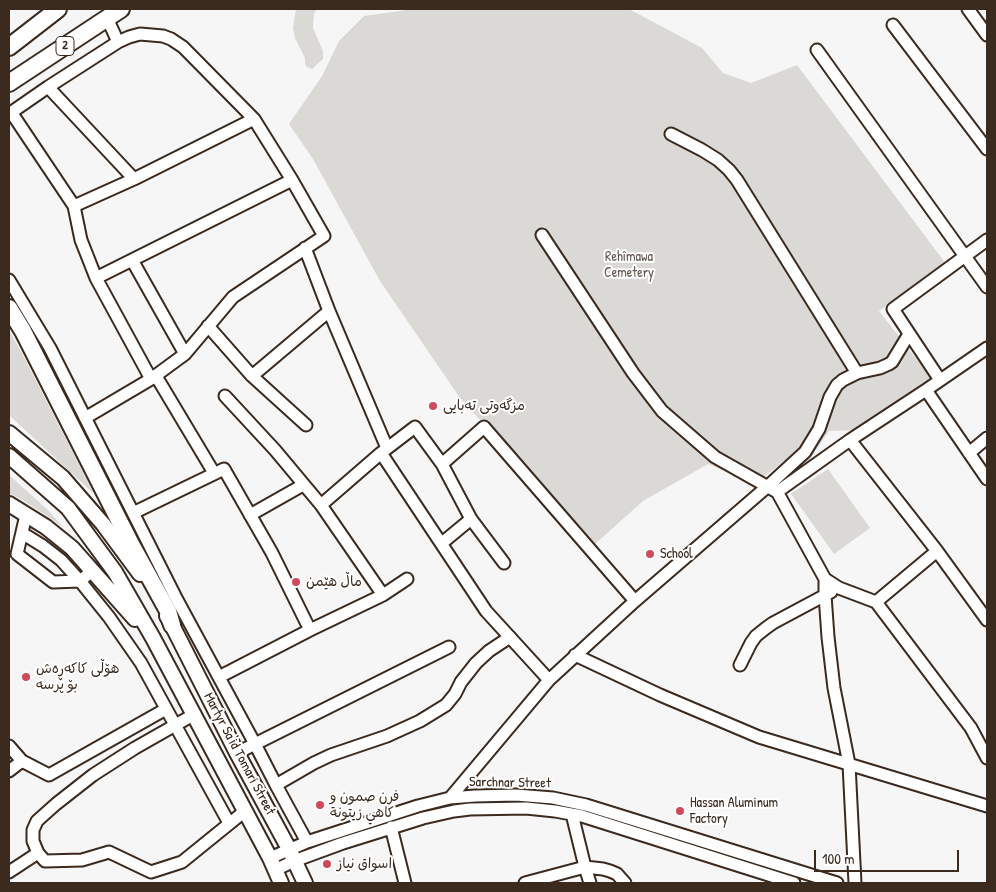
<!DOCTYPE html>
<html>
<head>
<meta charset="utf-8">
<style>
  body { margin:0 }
  #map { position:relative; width:996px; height:892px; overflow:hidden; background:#f7f6f6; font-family:"Patrick Hand",sans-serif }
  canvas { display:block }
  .frame { position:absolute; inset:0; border:10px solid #3b2a1e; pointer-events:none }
  .scale { position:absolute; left:814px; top:850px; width:145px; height:22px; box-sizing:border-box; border:2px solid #3b2a1e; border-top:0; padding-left:6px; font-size:15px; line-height:18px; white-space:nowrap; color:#3b2a1e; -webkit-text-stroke:4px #fff; paint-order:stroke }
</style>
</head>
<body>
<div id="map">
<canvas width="996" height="892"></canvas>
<div class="frame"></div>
<div class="scale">100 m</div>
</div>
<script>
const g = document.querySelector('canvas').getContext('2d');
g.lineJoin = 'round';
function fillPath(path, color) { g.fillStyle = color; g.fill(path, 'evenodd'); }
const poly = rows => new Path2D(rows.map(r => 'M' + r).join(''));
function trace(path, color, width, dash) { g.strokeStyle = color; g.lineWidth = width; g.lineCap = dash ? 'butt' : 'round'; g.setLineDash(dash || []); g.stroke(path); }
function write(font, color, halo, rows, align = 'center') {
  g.font = font + ' "Patrick Hand","Playpen Sans Arabic",sans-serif'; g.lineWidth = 4; g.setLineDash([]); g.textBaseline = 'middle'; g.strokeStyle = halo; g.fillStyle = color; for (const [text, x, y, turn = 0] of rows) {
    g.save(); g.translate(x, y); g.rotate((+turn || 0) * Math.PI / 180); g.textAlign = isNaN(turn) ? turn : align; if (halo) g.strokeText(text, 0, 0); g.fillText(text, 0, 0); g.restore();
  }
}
const green = poly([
  [296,9,317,9,314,13,313,28,323,51,323,59,312,69,307,67,305,64,305,58,295,38,293,28],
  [414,9,629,9,702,48,723,73,751,83,797,65,946,264,879,311,931,378,859,430,829,431,801,472,784,461,755,484,708,464,643,501,594,545,460,398,380,281,313,159,289,124,322,76,339,41,364,16],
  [9,330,24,357,94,494,9,415],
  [828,469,870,528,834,554,791,494],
  [9,475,48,510,63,527,24,501,9,493]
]);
const minor = poly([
  [968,9,987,35],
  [107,18,118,42],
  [893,25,987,149],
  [817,50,987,287],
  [48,87,134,179],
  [11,112,74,206,81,240,96,278,151,379],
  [9,114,48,87,118,42,129,37,140,34,163,36,171,39,183,47,254,119,292,180,324,236,233,297,185,354,151,379,85,418],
  [671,134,702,150,718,160,729,170,737,180,857,373],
  [74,206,134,179,254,119],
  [542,235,633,373,662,411,715,457,777,492,850,440,926,390,987,348],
  [305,248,329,311,387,448],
  [132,260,185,354],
  [96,278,292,180],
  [9,280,50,348,175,596,255,744,276,785,307,842],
  [208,326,252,376,306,425],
  [156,376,214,473],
  [252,376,329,311],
  [940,380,893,309,987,240],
  [926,390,987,479],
  [225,396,275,450,321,505,383,595],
  [850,440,937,551,987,620],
  [381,453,486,611,549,680],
  [969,453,987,438],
  [442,464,484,427,635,601],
  [774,486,825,579,839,588,876,602,971,728,987,758],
  [321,505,381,453,415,427,442,464,471,519,504,563],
  [133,513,224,469,272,553,310,630],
  [26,515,17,554,53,582,80,581,92,571],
  [250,515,303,485],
  [22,533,43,546,61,560,80,581,109,617,141,663,229,823],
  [442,543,471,519],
  [825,579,825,595,828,637,834,688,849,764,855,883],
  [876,602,937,551],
  [575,655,660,695,759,737,987,806],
  [740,665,751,643,756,636,766,628,773,623,831,592],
  [219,677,310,630,383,595,407,579],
  [193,715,135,748,93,775,56,804,37,821,33,830,33,841,38,853,45,861,82,860,109,852,151,872,182,862,245,811],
  [9,746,22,761,49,775,166,709],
  [237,753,449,647],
  [9,771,22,761],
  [276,785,314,763,331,755,387,736,420,721,446,705,455,694,461,682,476,663,489,651,510,637],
  [450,798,549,680,635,601,768,486,805,452,819,429,830,397,837,385,843,380,857,373,880,368,889,364,892,362,909,334],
  [572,814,585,867,590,883],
  [391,827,405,883],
  [270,858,307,842,418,806,450,798,475,796,516,795,553,798,586,805,837,883],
  [275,870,294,861,343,843,423,818,454,811,470,809,526,808,555,811,582,816,794,883],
  [9,872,38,853],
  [525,883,585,867,603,869,610,871,617,874,625,883]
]);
const major = poly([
  [9,433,63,478,103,524,140,574],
  [9,456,68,508,115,572,153,638,270,858,281,883],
  [9,504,46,527,72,548,135,619],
  [167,616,172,625,237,753,289,849,305,883]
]);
const highway = poly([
  [9,47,58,9],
  [9,83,121,9],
  [9,308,23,331,131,544,168,611,172,625]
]);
const markers = [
  [433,406,5,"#d1495b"],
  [650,554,5,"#d1495b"],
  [296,582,5,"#d1495b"],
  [26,677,5,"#d1495b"],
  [320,805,5,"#d1495b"],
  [680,811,5,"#d1495b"],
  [327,864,5,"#d1495b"]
];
const shields = [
  [65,46,18]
];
const shieldNames = [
  ["2",65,46]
];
const parkNames = [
  ["Rehîmawa",629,257],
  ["Cemetery",629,273]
];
const poiNames = [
  ["مزگەوتی تەبایی",443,406],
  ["School",660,554],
  ["ماڵ هێمن",306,582],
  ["هۆڵی کاکەڕەش",36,669],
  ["بۆ پرسە",36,685],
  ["فرن صمون و",330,797],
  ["كاهي زيتونة",330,813],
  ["Hassan Aluminum",690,803],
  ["Factory",690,819],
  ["اسواق نياز",337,864]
];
const streetNames = [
  ["Martyr Sa'id Tomari Street",239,754,62],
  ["Sarchnar Street",510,783,1]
];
fillPath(green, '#dbd9d6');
trace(minor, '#3b2a1e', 15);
trace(major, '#3b2a1e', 18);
trace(highway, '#3b2a1e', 20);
trace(minor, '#fff', 11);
trace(major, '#fff', 14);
trace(highway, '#fff', 16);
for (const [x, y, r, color] of markers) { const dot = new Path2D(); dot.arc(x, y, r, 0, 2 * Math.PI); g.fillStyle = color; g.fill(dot); trace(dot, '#fff', 2); }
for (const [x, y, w] of shields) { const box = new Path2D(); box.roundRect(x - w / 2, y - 9.5, w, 19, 4); g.fillStyle = '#fff'; g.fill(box); trace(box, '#3b2a1e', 1); }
write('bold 12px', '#3b2a1e', null, shieldNames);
write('14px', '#63564c', '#fff', parkNames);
write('14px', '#3b2a1e', '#fff', poiNames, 'left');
write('14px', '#3b2a1e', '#fff', streetNames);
</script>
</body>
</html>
